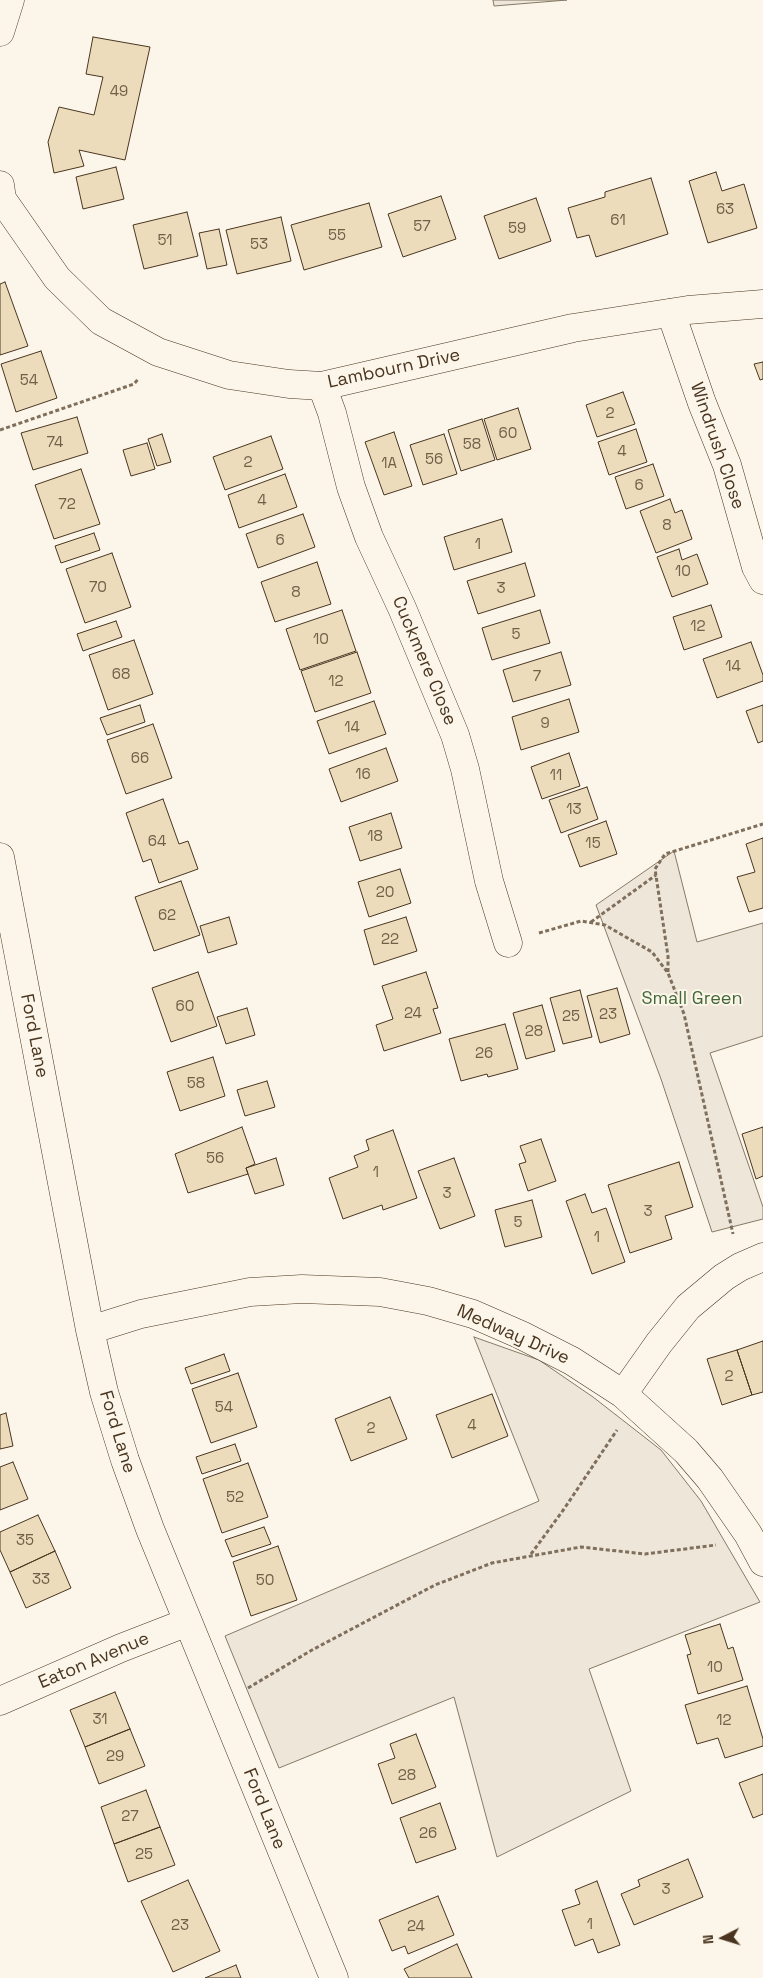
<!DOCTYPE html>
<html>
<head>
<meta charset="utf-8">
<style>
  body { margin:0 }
  #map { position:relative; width:763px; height:1978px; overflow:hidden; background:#fbf6e9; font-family:"Space Grotesk",sans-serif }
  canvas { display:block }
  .north { position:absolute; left:698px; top:1913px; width:50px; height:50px; -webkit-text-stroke:4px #fbf6e9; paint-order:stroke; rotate:265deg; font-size:14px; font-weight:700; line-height:20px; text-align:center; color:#4a3520 }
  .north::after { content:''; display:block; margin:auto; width:18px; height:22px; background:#4a3520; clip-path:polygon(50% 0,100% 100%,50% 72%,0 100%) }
</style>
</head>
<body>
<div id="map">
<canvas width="763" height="1978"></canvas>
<div class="north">N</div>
</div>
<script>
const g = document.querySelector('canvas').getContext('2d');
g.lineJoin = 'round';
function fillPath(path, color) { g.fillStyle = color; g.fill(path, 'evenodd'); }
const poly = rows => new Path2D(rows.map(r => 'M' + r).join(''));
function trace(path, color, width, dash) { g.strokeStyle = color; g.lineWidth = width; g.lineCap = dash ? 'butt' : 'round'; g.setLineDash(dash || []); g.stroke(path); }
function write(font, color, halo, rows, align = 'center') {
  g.font = font + ' "Space Grotesk",sans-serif'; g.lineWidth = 4; g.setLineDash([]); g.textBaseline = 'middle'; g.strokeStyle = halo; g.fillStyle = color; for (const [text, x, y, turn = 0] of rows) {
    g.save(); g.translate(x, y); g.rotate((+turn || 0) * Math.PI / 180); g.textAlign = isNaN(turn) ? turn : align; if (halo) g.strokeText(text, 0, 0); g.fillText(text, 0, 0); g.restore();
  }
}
const green = poly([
  [493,0,567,0,494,6,493,0],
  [674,851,697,942,763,923,763,1036,710,1053,763,1207,763,1219,712,1232,661,1079,596,905,674,851],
  [474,1337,539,1360,593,1397,661,1450,701,1501,760,1602,589,1669,631,1791,497,1857,454,1697,279,1768,225,1636,539,1501,474,1337]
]);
const building = poly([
  [93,37,150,47,125,160,79,150,84,166,54,173,48,142,59,107,94,115,103,77,86,74,93,37],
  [116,167,124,199,83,209,76,177,116,167],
  [716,172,722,191,744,184,757,228,708,243,689,181,716,172],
  [651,178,668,234,596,257,589,235,577,238,568,208,605,197,605,192,651,178],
  [441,196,456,239,403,257,388,214,441,196],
  [536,198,551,241,499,259,484,216,536,198],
  [369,203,382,247,304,270,291,225,369,203],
  [187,212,198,256,144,269,133,225,187,212],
  [281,217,291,261,237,274,226,230,281,217],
  [219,229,227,265,207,269,199,233,219,229],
  [5,282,28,346,0,355,0,284,5,282],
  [41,351,57,398,16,412,1,364,41,351],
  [763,362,763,379,760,380,754,364,763,362],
  [623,392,635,424,597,437,586,405,623,392],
  [518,408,531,449,497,460,484,419,518,408],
  [77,417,88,453,33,470,21,433,77,417],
  [482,419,495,460,461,471,448,430,482,419],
  [636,429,647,462,609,475,598,442,636,429],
  [394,432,412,486,384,495,365,442,394,432],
  [162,434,171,462,157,466,148,439,162,434],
  [444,434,457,474,423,485,410,445,444,434],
  [271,436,283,469,225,490,213,457,271,436],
  [147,443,155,469,131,476,123,450,147,443],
  [653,464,664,496,626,509,615,477,653,464],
  [81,469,100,524,54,539,35,485,81,469],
  [285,474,297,507,239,528,228,495,285,474],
  [670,499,675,513,682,510,692,539,656,553,640,511,670,499],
  [303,514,315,547,258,568,246,534,303,514],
  [502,519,512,552,454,570,444,537,502,519],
  [94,533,100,550,61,563,55,546,94,533],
  [679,549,682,560,697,554,708,584,672,597,657,557,679,549],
  [112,553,131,607,85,623,66,569,112,553],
  [317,562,331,604,275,622,261,582,317,562],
  [525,563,535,596,478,614,467,581,525,563],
  [711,605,722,637,684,650,673,617,711,605],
  [342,610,356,651,300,670,286,629,342,610],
  [540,610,550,643,492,660,482,628,540,610],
  [116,621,122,637,83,651,77,634,116,621],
  [134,640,153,694,108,710,89,655,134,640],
  [751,642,763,675,763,681,717,698,703,659,751,642],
  [357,652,371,693,315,712,301,671,357,652],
  [561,652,571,685,513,702,503,670,561,652],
  [569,699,579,732,521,750,512,717,569,699],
  [374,701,386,734,329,754,317,721,374,701],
  [140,705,145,722,107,735,100,718,140,705],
  [763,705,763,741,758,743,746,711,763,705],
  [153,724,172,778,126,794,107,740,153,724],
  [386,748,398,781,341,802,329,769,386,748],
  [569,753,580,786,542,799,531,767,569,753],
  [587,787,598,819,561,833,549,800,587,787],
  [163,799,179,844,188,841,198,869,159,883,151,859,143,862,126,813,163,799],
  [391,813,402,848,360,861,349,827,391,813],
  [606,821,617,854,580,867,568,835,606,821],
  [763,838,763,908,749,912,737,877,755,872,746,844,763,838],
  [400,869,411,903,369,917,358,882,400,869],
  [181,881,200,935,154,951,135,897,181,881],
  [229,917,237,944,208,953,200,926,229,917],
  [406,917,417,951,374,965,364,930,406,917],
  [198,972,217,1026,171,1042,152,988,198,972],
  [426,972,438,1008,433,1009,441,1033,384,1051,376,1025,393,1019,382,986,426,972],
  [617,988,630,1034,600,1043,587,996,617,988],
  [580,990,592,1037,563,1044,550,998,580,990],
  [542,1005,555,1051,526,1059,513,1013,542,1005],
  [247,1008,255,1035,226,1044,217,1017,247,1008],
  [505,1024,518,1069,488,1077,487,1074,461,1081,449,1039,505,1024],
  [213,1057,225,1096,180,1111,167,1072,213,1057],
  [267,1081,275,1107,245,1116,237,1090,267,1081],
  [242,1127,255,1164,246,1168,248,1174,188,1193,175,1154,242,1127],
  [763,1127,763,1176,756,1179,742,1134,763,1127],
  [393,1130,417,1198,383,1210,382,1205,343,1219,329,1178,358,1167,354,1156,369,1150,366,1140,393,1130],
  [541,1139,556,1181,528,1191,519,1164,526,1162,520,1146,541,1139],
  [276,1158,284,1185,255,1194,246,1168,276,1158],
  [454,1158,475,1216,440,1229,418,1171,454,1158],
  [679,1162,693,1207,665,1216,672,1239,630,1253,608,1185,679,1162],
  [585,1194,592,1213,606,1208,625,1262,592,1274,566,1201,585,1194],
  [532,1200,542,1237,505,1247,495,1210,532,1200],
  [763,1341,763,1392,752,1395,737,1350,763,1341],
  [737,1350,752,1395,722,1405,707,1359,737,1350],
  [224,1354,230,1371,191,1384,185,1368,224,1354],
  [238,1373,257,1427,211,1443,192,1389,238,1373],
  [492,1394,508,1436,452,1458,436,1415,492,1394],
  [390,1397,407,1439,351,1461,335,1419,390,1397],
  [6,1413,13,1446,0,1449,0,1415,6,1413],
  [235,1444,241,1461,202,1474,196,1457,235,1444],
  [13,1462,28,1499,0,1510,0,1467,13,1462],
  [248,1463,268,1517,222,1533,203,1479,248,1463],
  [38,1515,55,1551,10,1572,0,1550,0,1532,38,1515],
  [264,1527,271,1544,232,1557,225,1540,264,1527],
  [278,1546,297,1600,251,1616,233,1562,278,1546],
  [55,1551,71,1588,26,1608,10,1572,55,1551],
  [720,1624,728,1649,733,1647,743,1680,698,1694,687,1655,691,1654,685,1635,720,1624],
  [747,1686,763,1739,763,1746,725,1758,718,1738,697,1744,685,1705,747,1686],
  [115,1692,130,1729,85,1747,70,1710,115,1692],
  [130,1729,145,1766,99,1784,85,1747,130,1729],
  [416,1734,436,1787,392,1804,378,1764,395,1758,390,1744,416,1734],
  [763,1774,763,1814,753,1818,739,1783,763,1774],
  [146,1790,160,1827,114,1844,101,1807,146,1790],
  [440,1803,456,1849,416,1863,400,1818,440,1803],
  [160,1827,175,1865,128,1882,114,1844,160,1827],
  [688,1859,703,1897,634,1925,621,1894,640,1886,638,1880,688,1859],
  [188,1880,220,1951,173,1972,141,1901,188,1880],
  [597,1881,620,1945,598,1953,593,1939,575,1946,562,1910,580,1904,575,1890,597,1881],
  [438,1896,454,1935,408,1954,405,1946,392,1951,379,1920,438,1896],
  [457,1944,472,1978,409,1978,404,1969,457,1944],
  [236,1965,241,1978,205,1978,236,1965]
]);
const path = poly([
  [0,430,134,384,139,378],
  [591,922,656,875],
  [539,933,581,921,605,925,652,952,668,973,684,1014,733,1234],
  [668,972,668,956,655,869,665,854,763,824],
  [531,1554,564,1509,617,1430],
  [248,1688,312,1650,435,1585,492,1563,581,1547,645,1554,716,1545]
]);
const minor = poly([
  [671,313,702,403,727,465,756,567,763,580],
  [322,386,332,413,351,487,369,537,402,608,455,735,465,769,489,881,508,943],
  [0,857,90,1330,104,1392,125,1460,150,1529,334,1978],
  [90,1330,141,1314,250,1292,302,1289,380,1292,428,1301,473,1314,521,1335,572,1361,623,1394,686,1451,710,1479,748,1534,763,1562],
  [623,1394,659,1343,688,1307,724,1277,740,1267,763,1257],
  [0,1701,121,1648,188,1622]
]);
const tertiary = poly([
  [0,32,10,0],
  [0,185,2,199,57,278,101,321,158,352,229,375,289,384,322,386,573,328,688,310,763,304]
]);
const numberNames = [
  ["49",119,92],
  ["63",725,210],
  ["61",618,221],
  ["57",422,227],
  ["59",517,229],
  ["55",337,236],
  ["51",165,241],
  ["53",259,245],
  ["54",29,381],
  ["2",610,414],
  ["60",508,434],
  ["74",55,443],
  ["58",472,445],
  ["4",622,452],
  ["56",434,460],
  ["2",248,463],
  ["1A",389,464],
  ["6",639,486],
  ["4",262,501],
  ["72",67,505],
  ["8",667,526],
  ["6",280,541],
  ["1",478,545],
  ["10",683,572],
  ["70",98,588],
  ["3",501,589],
  ["8",296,593],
  ["12",698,627],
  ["5",516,635],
  ["10",321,640],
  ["14",733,667],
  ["68",121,675],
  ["7",537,677],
  ["12",336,682],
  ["9",545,724],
  ["14",352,728],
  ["66",140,759],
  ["16",363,775],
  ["11",556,776],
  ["13",574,810],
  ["18",375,837],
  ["64",157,842],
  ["15",593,844],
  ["20",385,893],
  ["62",167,916],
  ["22",390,940],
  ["60",185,1007],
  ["24",413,1014],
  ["23",608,1015],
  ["25",571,1017],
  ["28",534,1032],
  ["26",484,1054],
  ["58",196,1084],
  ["56",215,1159],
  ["1",376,1173],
  ["3",447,1194],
  ["3",648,1212],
  ["5",518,1223],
  ["1",597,1238],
  ["2",729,1377],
  ["54",224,1408],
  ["4",472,1426],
  ["2",371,1429],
  ["52",235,1498],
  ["35",25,1541],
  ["33",41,1580],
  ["50",265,1581],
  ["10",715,1668],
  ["31",100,1720],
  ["12",724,1721],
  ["29",115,1757],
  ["28",407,1776],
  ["27",130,1817],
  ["26",428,1834],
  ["25",144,1855],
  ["3",666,1890],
  ["1",590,1925],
  ["23",180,1926],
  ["24",416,1927]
];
const streetNames = [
  ["Lambourn Drive",394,369,-12],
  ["Windrush Close",717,446,71],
  ["Cuckmere Close",424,661,67],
  ["Ford Lane",34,1036,79],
  ["Medway Drive",513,1335,24],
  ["Ford Lane",117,1432,73],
  ["Eaton Avenue",94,1661,-23],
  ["Ford Lane",264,1809,68]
];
const parkNames = [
  ["Small Green",692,999]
];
fillPath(green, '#ede6d9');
trace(green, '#887966', 1);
fillPath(building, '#ecdcbc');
trace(building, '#4a3520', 1);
trace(minor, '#4a3520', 29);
trace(tertiary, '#4a3520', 29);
trace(path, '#7f6f5c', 3, [4, 2.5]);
trace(minor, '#fbf6e9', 28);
trace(tertiary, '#fbf6e9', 28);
write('15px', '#725f47', null, numberNames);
write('18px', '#4a3520', '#fbf6e9', streetNames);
write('18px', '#436837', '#fbf6e9', parkNames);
</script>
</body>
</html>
